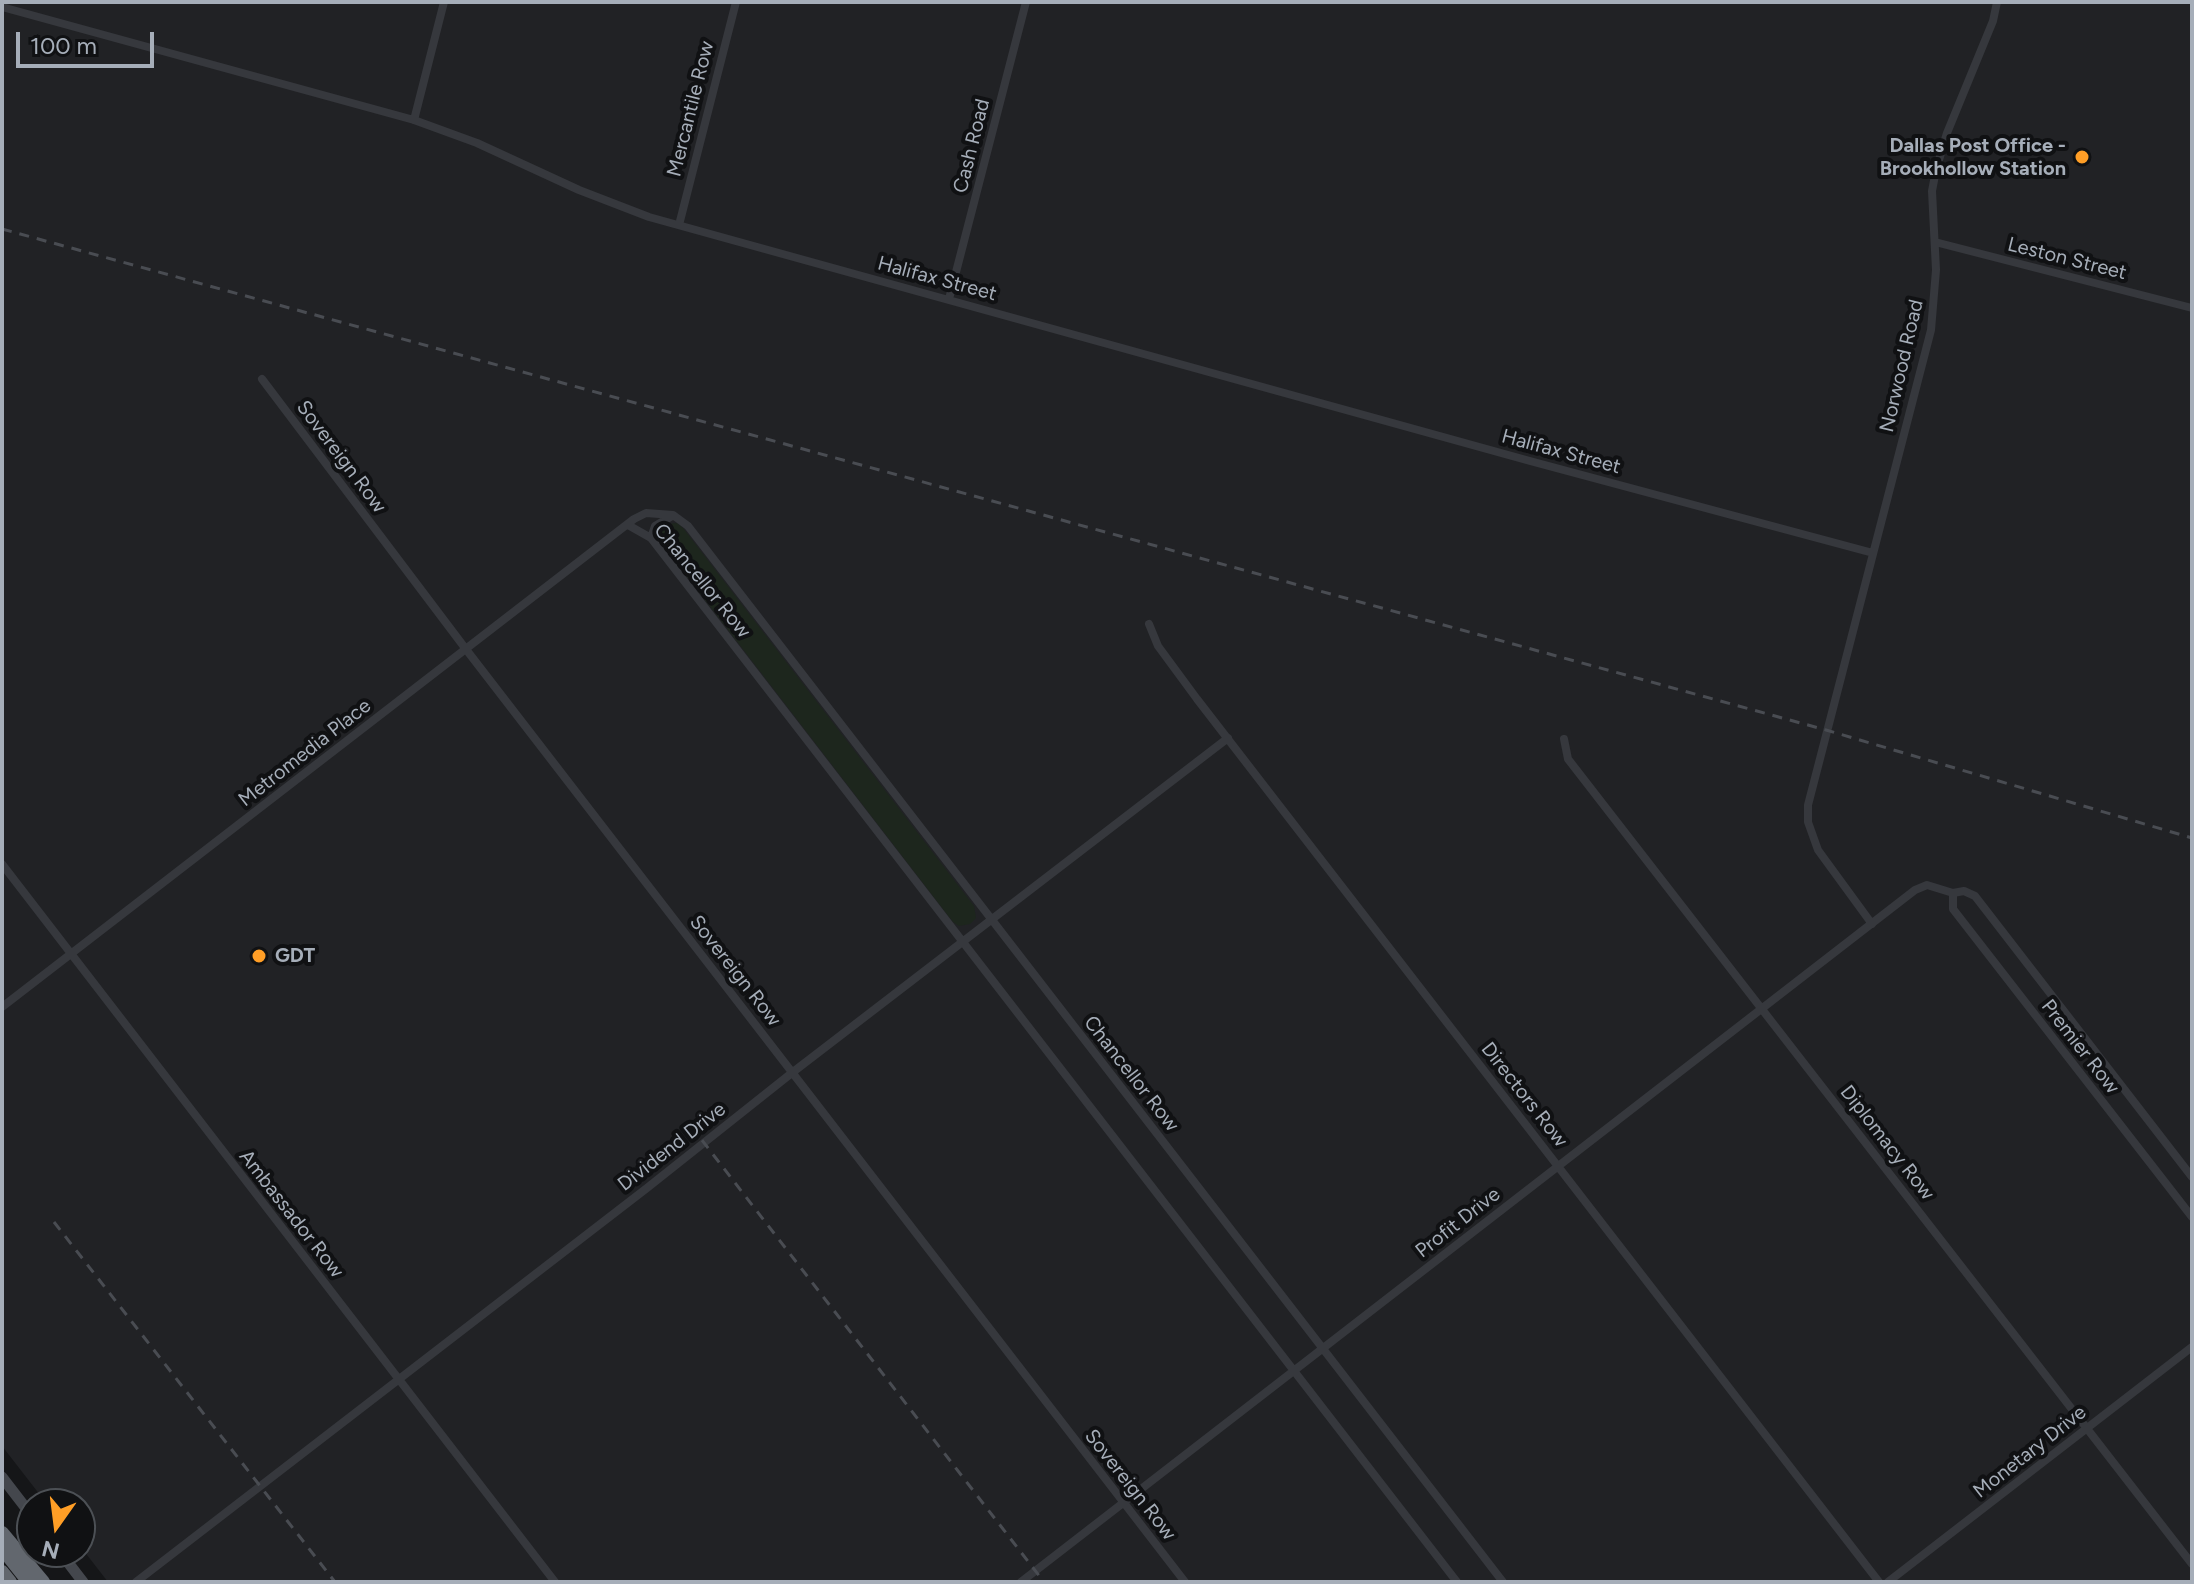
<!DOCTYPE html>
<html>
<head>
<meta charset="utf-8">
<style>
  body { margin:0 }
  #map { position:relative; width:2194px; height:1584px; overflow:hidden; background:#151618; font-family:Figtree,sans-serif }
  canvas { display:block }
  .frame { position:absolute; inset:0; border:4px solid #a6aeb9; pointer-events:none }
  .north { position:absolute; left:16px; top:1488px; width:80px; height:80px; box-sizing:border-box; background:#101113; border:2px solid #4c5055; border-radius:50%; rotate:194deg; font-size:22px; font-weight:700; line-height:32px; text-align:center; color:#a6aeb9 }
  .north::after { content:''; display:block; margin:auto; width:28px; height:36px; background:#ff9e26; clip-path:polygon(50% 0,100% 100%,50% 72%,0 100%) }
  .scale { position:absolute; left:16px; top:32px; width:138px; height:36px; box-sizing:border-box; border:4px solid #a6aeb9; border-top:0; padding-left:10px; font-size:24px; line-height:28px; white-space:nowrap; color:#a6aeb9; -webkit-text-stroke:6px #101113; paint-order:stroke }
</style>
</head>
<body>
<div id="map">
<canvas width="2194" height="1584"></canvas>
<div class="frame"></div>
<div class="north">N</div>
<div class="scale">100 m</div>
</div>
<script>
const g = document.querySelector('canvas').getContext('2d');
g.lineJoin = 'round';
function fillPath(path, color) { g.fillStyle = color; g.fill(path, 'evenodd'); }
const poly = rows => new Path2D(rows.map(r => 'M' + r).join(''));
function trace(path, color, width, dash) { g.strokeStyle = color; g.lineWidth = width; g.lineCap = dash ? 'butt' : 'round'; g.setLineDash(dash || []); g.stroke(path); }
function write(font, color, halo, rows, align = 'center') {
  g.font = font + ' Figtree,sans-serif'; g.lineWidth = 8; g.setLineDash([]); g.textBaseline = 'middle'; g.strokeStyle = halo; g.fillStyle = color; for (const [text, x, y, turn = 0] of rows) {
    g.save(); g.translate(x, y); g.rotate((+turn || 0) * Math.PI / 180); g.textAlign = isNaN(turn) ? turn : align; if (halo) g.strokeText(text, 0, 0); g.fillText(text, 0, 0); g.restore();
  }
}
const built = poly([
  [2,2,2192,2,2192,1582,108,1582,80,1546,80,1504,47,1504,2,1446]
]);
const green = poly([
  [677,523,683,528,974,906,976,918,970,924,959,926,953,922,662,544,659,534,662,528,668,524]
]);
const minor = poly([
  [2,7,414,120,477,143,579,190,649,217,1530,461,1873,553],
  [414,120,444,2],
  [679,225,736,2],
  [1935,242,2192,308],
  [949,299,1026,2],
  [262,379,465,648,1185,1582],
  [628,525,651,538,1457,1582],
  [651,538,655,526,672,516],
  [1149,624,1158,646,1197,699,1879,1582],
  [1564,739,1568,759,2192,1564],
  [2,864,555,1582],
  [1953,893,1953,909,2192,1217],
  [1872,924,1818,850,1808,822,1808,805,1931,330,1936,270,1932,191,1936,170,1947,133,1993,21,1997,2],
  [2,1007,634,519,646,513,673,515,688,526,1503,1582],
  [136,1582,647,1188,793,1072,1228,738],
  [1021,1582,1915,890,1927,885,1953,893,1964,891,1975,896,2192,1177],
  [1888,1582,2192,1347]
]);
const secondary = poly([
  [2,1477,32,1516],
  [60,1552,83,1582]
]);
const motorway = poly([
  [2,1533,43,1582],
  [2,1548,29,1582],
  [2,1572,10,1582]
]);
const rail = poly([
  [2,229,1826,730,2192,838],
  [691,1126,1044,1582],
  [54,1222,335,1582]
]);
const markers = [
  [2082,157,8,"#ff9e26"],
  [259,956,8,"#ff9e26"]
];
const streetNames = [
  ["Mercantile Row",691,109,-76],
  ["Cash Road",972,146,-76],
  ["Leston Street",2067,259,14],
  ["Halifax Street",937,279,15],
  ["Norwood Road",1902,366,-77],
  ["Halifax Street",1561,452,15],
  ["Sovereign Row",341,457,53],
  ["Chancellor Row",702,581,51],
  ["Metromedia Place",305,753,-38],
  ["Sovereign Row",735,971,52],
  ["Premier Row",2080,1047,52],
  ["Chancellor Row",1131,1074,52],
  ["Directors Row",1524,1095,52],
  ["Diplomacy Row",1887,1143,52],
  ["Dividend Drive",672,1147,-38],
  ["Ambassador Row",291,1214,52],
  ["Profit Drive",1458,1223,-38],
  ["Monetary Drive",2030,1452,-38],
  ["Sovereign Row",1130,1485,52]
];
const poiNames = [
  ["Dallas Post Office -",2066,146],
  ["Brookhollow Station",2066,169],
  ["GDT",275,956,"left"]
];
fillPath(built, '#212225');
fillPath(green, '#1d261d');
trace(minor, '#36383d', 8);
trace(secondary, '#44474d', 11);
trace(motorway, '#62676e', 14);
trace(rail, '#494c52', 3, [10, 8]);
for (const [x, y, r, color] of markers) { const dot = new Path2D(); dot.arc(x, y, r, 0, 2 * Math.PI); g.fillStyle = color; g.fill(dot); trace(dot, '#101113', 3); }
write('20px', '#a6aeb9', '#101113', streetNames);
write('bold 20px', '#a6aeb9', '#101113', poiNames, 'right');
</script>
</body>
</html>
